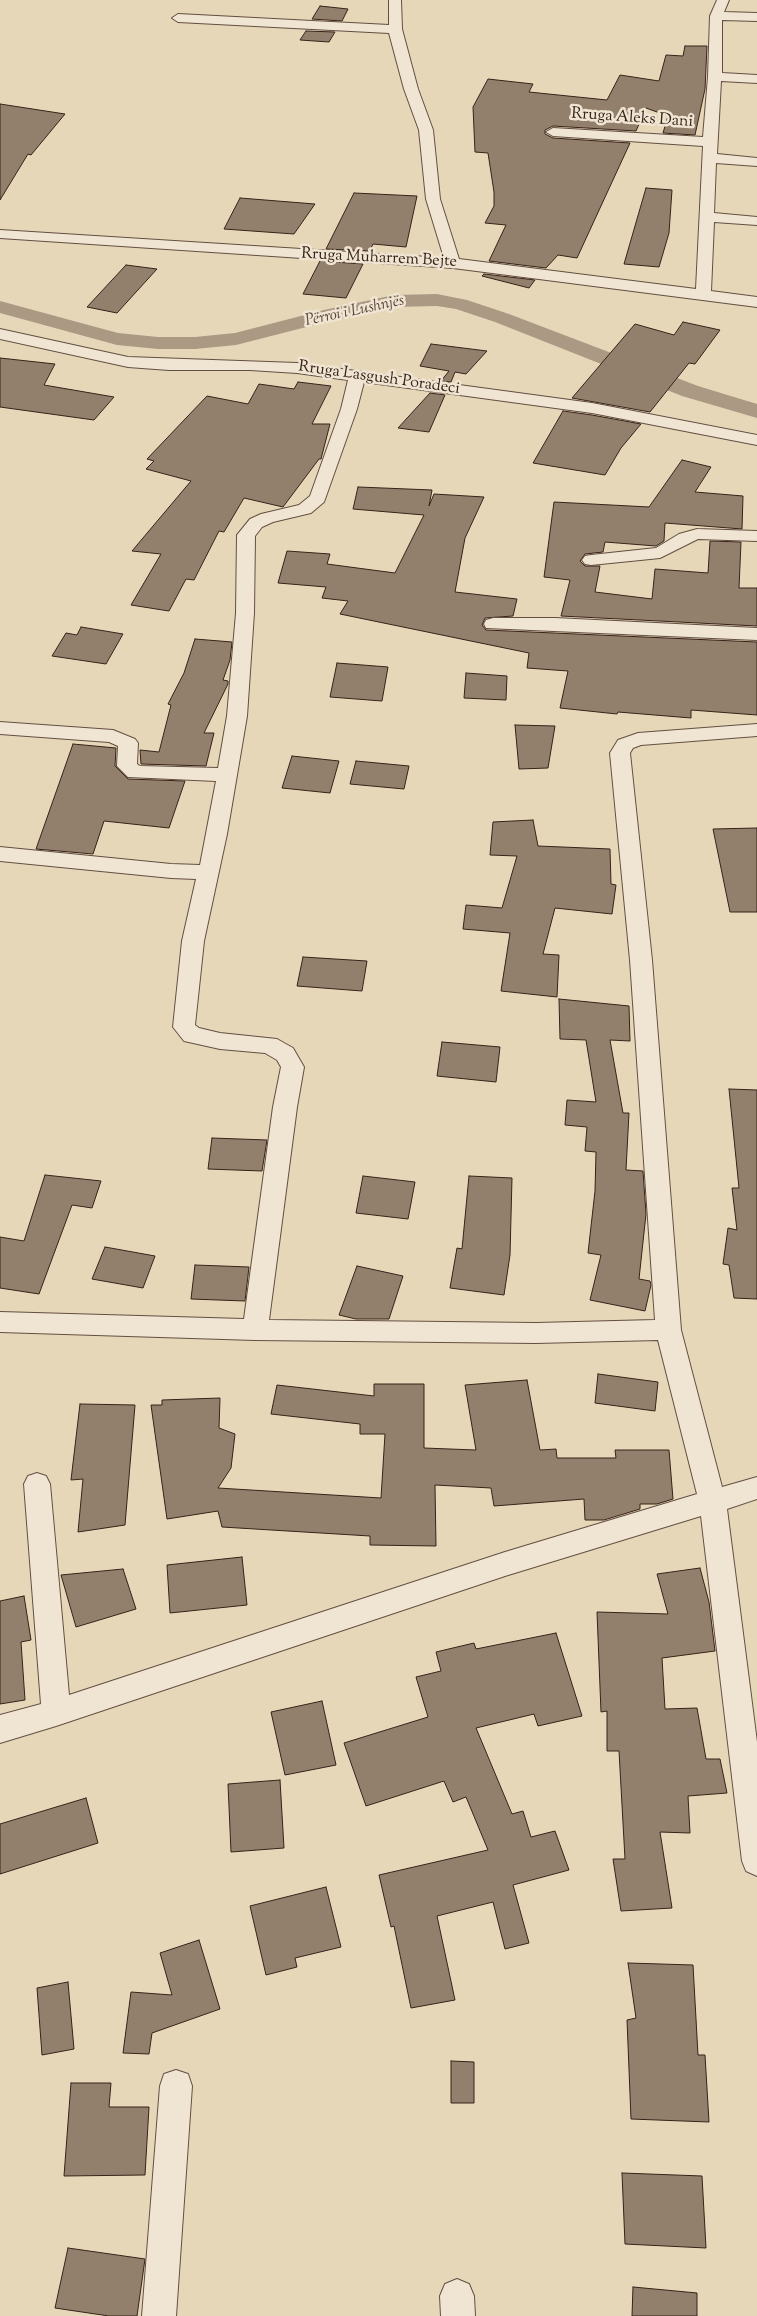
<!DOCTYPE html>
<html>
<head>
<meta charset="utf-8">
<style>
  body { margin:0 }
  canvas { display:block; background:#e7d7b9 }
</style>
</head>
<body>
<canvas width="757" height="2316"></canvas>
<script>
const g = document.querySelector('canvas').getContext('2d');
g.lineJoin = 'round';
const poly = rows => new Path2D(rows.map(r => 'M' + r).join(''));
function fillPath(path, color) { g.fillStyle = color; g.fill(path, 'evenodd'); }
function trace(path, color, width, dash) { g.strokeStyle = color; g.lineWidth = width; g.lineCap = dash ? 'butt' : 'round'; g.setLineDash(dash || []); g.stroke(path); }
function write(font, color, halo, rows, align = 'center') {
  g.font = font + ' "Sorts Mill Goudy",serif'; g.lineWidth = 5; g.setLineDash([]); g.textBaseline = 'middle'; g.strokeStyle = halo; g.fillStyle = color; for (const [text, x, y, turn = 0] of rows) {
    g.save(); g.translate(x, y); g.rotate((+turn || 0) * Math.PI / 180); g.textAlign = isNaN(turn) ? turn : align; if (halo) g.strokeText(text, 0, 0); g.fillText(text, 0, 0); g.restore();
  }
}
const canal = poly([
  [437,294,467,300,509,314,698,386,757,404,757,418,682,396,495,322,456,309,437,306,394,307,326,322,236,345,195,349,158,349,117,345,0,313,0,301,118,333,158,337,195,337,235,333,324,310,394,295,437,294]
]);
const building = poly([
  [320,6,348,9,342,21,312,19,320,6],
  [306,31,335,32,329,42,300,40,306,31],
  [685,46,707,46,705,89,695,135,663,133,668,116,646,108,636,131,553,126,545,130,545,134,553,138,630,143,577,258,558,255,546,268,489,261,506,225,485,223,494,206,494,192,488,153,475,152,473,107,488,79,533,84,529,92,607,100,620,75,659,81,666,55,683,56,685,46],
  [0,104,65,114,31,155,28,154,0,200,0,104],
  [646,188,672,190,669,233,659,267,624,264,646,188],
  [354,193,417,196,406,247,373,244,370,251,326,249,354,193],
  [240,198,315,204,294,234,224,229,240,198],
  [320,261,363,264,346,298,303,294,320,261],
  [126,265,157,269,117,313,87,307,126,265],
  [484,274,535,280,529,288,482,276,484,274],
  [683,322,720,330,695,364,689,363,650,412,572,398,635,324,674,335,683,322],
  [431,344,487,351,466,374,455,372,451,382,441,381,449,371,420,366,431,344],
  [0,358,55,364,44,385,114,397,94,420,0,407,0,358],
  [298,382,331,386,312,424,330,424,321,459,319,459,283,507,244,498,224,532,219,531,194,580,186,579,169,611,131,605,161,554,132,551,191,481,146,469,154,461,147,459,207,396,248,404,259,384,294,389,298,382],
  [430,393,445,395,429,432,398,428,430,393],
  [563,411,592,415,641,424,621,448,605,475,533,463,563,411],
  [682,460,711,467,695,492,743,496,742,529,665,523,664,541,656,546,605,542,603,552,585,554,580,561,585,566,600,566,595,592,652,599,655,569,708,573,710,541,741,542,739,588,757,588,757,626,561,616,570,580,544,577,554,502,649,507,682,460],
  [358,487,432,490,429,506,434,494,484,497,465,538,455,592,517,599,513,616,485,618,482,625,486,630,757,642,757,715,691,710,691,718,618,712,617,714,560,708,568,671,527,668,529,653,340,614,348,601,322,598,326,587,278,583,287,551,330,554,327,564,395,573,424,515,353,509,358,487],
  [81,627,123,634,106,664,52,656,66,633,77,635,81,627],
  [195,639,232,642,230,660,223,680,228,681,228,684,204,733,214,733,206,766,141,764,140,750,159,752,171,705,168,704,184,673,195,639],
  [337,663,388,667,382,701,330,697,337,663],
  [466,673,507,676,506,700,464,698,466,673],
  [515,725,555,726,548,768,519,769,515,725],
  [73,744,116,748,115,766,128,779,185,781,169,828,104,821,93,854,36,849,73,744],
  [292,756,339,761,330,793,282,788,292,756],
  [356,761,409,766,404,789,350,784,356,761],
  [533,820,538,846,610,849,611,884,616,885,612,914,555,908,543,954,559,955,557,997,501,991,510,933,463,929,466,905,502,908,517,856,490,855,493,822,533,820],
  [757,828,757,912,730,912,713,829,757,828],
  [303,957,367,961,362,991,297,986,303,957],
  [559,999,629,1006,630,1041,610,1040,623,1113,629,1113,626,1170,643,1171,646,1214,639,1279,650,1281,651,1285,645,1311,590,1300,601,1255,588,1253,595,1191,596,1152,585,1151,587,1127,565,1125,567,1100,596,1102,586,1040,560,1039,559,999],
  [442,1042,500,1047,496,1082,437,1076,442,1042],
  [729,1089,757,1090,757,1299,734,1298,729,1265,723,1264,728,1228,737,1230,732,1188,739,1188,729,1089],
  [212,1138,267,1140,262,1171,208,1169,212,1138],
  [45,1175,101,1181,92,1208,72,1205,39,1294,0,1288,0,1237,24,1241,45,1175],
  [363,1176,415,1182,408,1219,356,1213,363,1176],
  [469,1176,512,1178,510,1255,504,1295,450,1288,457,1248,462,1249,469,1176],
  [105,1247,155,1256,143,1288,92,1279,105,1247],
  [195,1265,249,1267,245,1301,191,1299,195,1265],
  [357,1266,403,1276,389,1319,356,1319,339,1315,357,1266],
  [598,1374,658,1382,655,1411,595,1403,598,1374],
  [527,1380,540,1450,556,1449,557,1458,616,1458,615,1450,669,1450,673,1499,657,1504,640,1504,640,1509,604,1520,585,1520,584,1499,494,1506,491,1488,435,1485,436,1546,370,1545,370,1536,222,1527,218,1511,167,1519,151,1405,162,1405,162,1400,220,1398,219,1428,235,1434,231,1468,218,1488,381,1498,385,1434,360,1434,360,1424,271,1414,277,1385,374,1396,374,1384,424,1384,424,1448,476,1450,465,1385,527,1380],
  [80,1404,135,1405,125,1525,78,1532,83,1479,71,1480,80,1404],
  [242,1557,247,1605,170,1613,167,1565,242,1557],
  [700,1568,709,1602,715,1651,662,1658,665,1709,697,1708,706,1759,720,1759,727,1793,688,1796,690,1833,660,1832,672,1908,621,1911,613,1859,625,1859,619,1751,607,1751,607,1711,601,1712,597,1612,668,1614,657,1574,700,1568],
  [123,1569,136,1609,76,1627,61,1575,123,1569],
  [24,1596,31,1640,21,1642,25,1700,0,1704,0,1601,24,1596],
  [556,1633,582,1716,538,1726,534,1714,476,1728,512,1814,523,1811,531,1837,555,1831,569,1870,513,1885,529,1943,505,1949,493,1902,437,1916,455,2000,411,2008,394,1926,391,1927,379,1875,488,1850,466,1797,453,1802,444,1781,366,1806,344,1743,428,1717,416,1677,441,1671,436,1652,474,1643,476,1649,556,1633],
  [322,1701,336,1765,285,1775,271,1712,322,1701],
  [280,1780,284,1848,231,1852,228,1784,280,1780],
  [86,1798,98,1843,0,1874,0,1824,86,1798],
  [326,1887,341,1947,295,1958,297,1967,266,1975,250,1906,326,1887],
  [199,1940,220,2009,152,2033,149,2054,123,2053,131,1992,172,1995,160,1953,199,1940],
  [628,1963,693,1965,698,2055,705,2055,709,2122,631,2119,627,2020,636,2018,628,1963],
  [68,1982,74,2049,42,2055,37,1988,68,1982],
  [451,2061,474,2062,474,2103,451,2103,451,2061],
  [71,2083,111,2083,109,2107,149,2107,145,2175,64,2176,71,2083],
  [622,2173,702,2176,706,2248,625,2244,622,2173],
  [68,2248,145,2259,137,2316,109,2316,55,2308,68,2248],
  [633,2287,697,2293,697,2316,632,2316,633,2287]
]);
const street = poly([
  [389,0,401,0,402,29,418,89,433,130,440,199,459,259,696,289,703,146,553,136,546,132,553,128,703,137,708,77,710,16,717,0,729,0,724,12,757,13,757,21,722,20,722,73,757,75,757,83,721,81,717,154,757,158,757,166,716,163,714,213,757,217,757,225,714,222,711,291,757,297,757,307,453,268,0,238,0,230,444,258,426,199,419,130,404,89,389,33,178,22,172,18,178,14,389,25,389,0],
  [0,329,128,357,297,363,592,403,757,435,757,445,592,413,364,382,357,409,324,502,311,513,273,522,262,527,255,536,254,613,247,716,227,834,204,941,195,1025,199,1028,220,1033,277,1039,293,1048,304,1067,297,1107,269,1320,536,1323,655,1320,630,960,610,753,618,740,638,733,757,724,757,736,641,745,633,748,630,753,652,960,681,1330,722,1487,757,1477,757,1499,727,1509,757,1742,757,1876,746,1871,742,1861,701,1516,505,1576,56,1726,0,1743,0,1715,41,1704,24,1484,28,1476,37,1473,46,1476,50,1484,69,1695,505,1552,697,1494,658,1340,536,1343,255,1340,0,1332,0,1312,244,1319,273,1107,281,1067,277,1060,265,1053,220,1049,184,1041,173,1027,182,941,196,879,171,878,0,861,0,847,171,864,200,865,216,781,128,777,117,766,118,746,109,742,0,734,0,722,113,730,135,739,138,743,137,764,140,766,218,768,227,716,236,613,237,535,250,519,261,514,299,505,310,496,341,409,348,380,297,373,250,370,169,370,128,367,0,339,0,329],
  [697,529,757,531,757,541,698,539,660,558,591,565,585,564,582,560,585,556,591,555,656,548,679,534,697,529],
  [493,618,555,618,757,628,757,640,486,628,484,624,486,620,493,618],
  [176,2070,188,2074,192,2086,176,2316,142,2316,160,2086,164,2074,176,2070],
  [457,2279,469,2284,474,2296,475,2316,441,2316,440,2296,445,2284,457,2279]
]);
const farStreetnames = [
  ["Rruga Aleks Dani",632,119,4],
  ["Rruga Muharrem Bejte",379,259,3],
  ["Rruga Lasgush Poradeci",379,379,8]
];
const farWaternames = [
  ["Përroi i Lushnjës",355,312,-12]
];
fillPath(canal, '#ab9983');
fillPath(building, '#93806c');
trace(building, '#372219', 1);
trace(street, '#634f41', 2);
fillPath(street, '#efe5d2');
write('16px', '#372219', '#efe5d2', farStreetnames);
write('italic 16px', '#5a4639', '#efe5d2', farWaternames);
</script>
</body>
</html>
